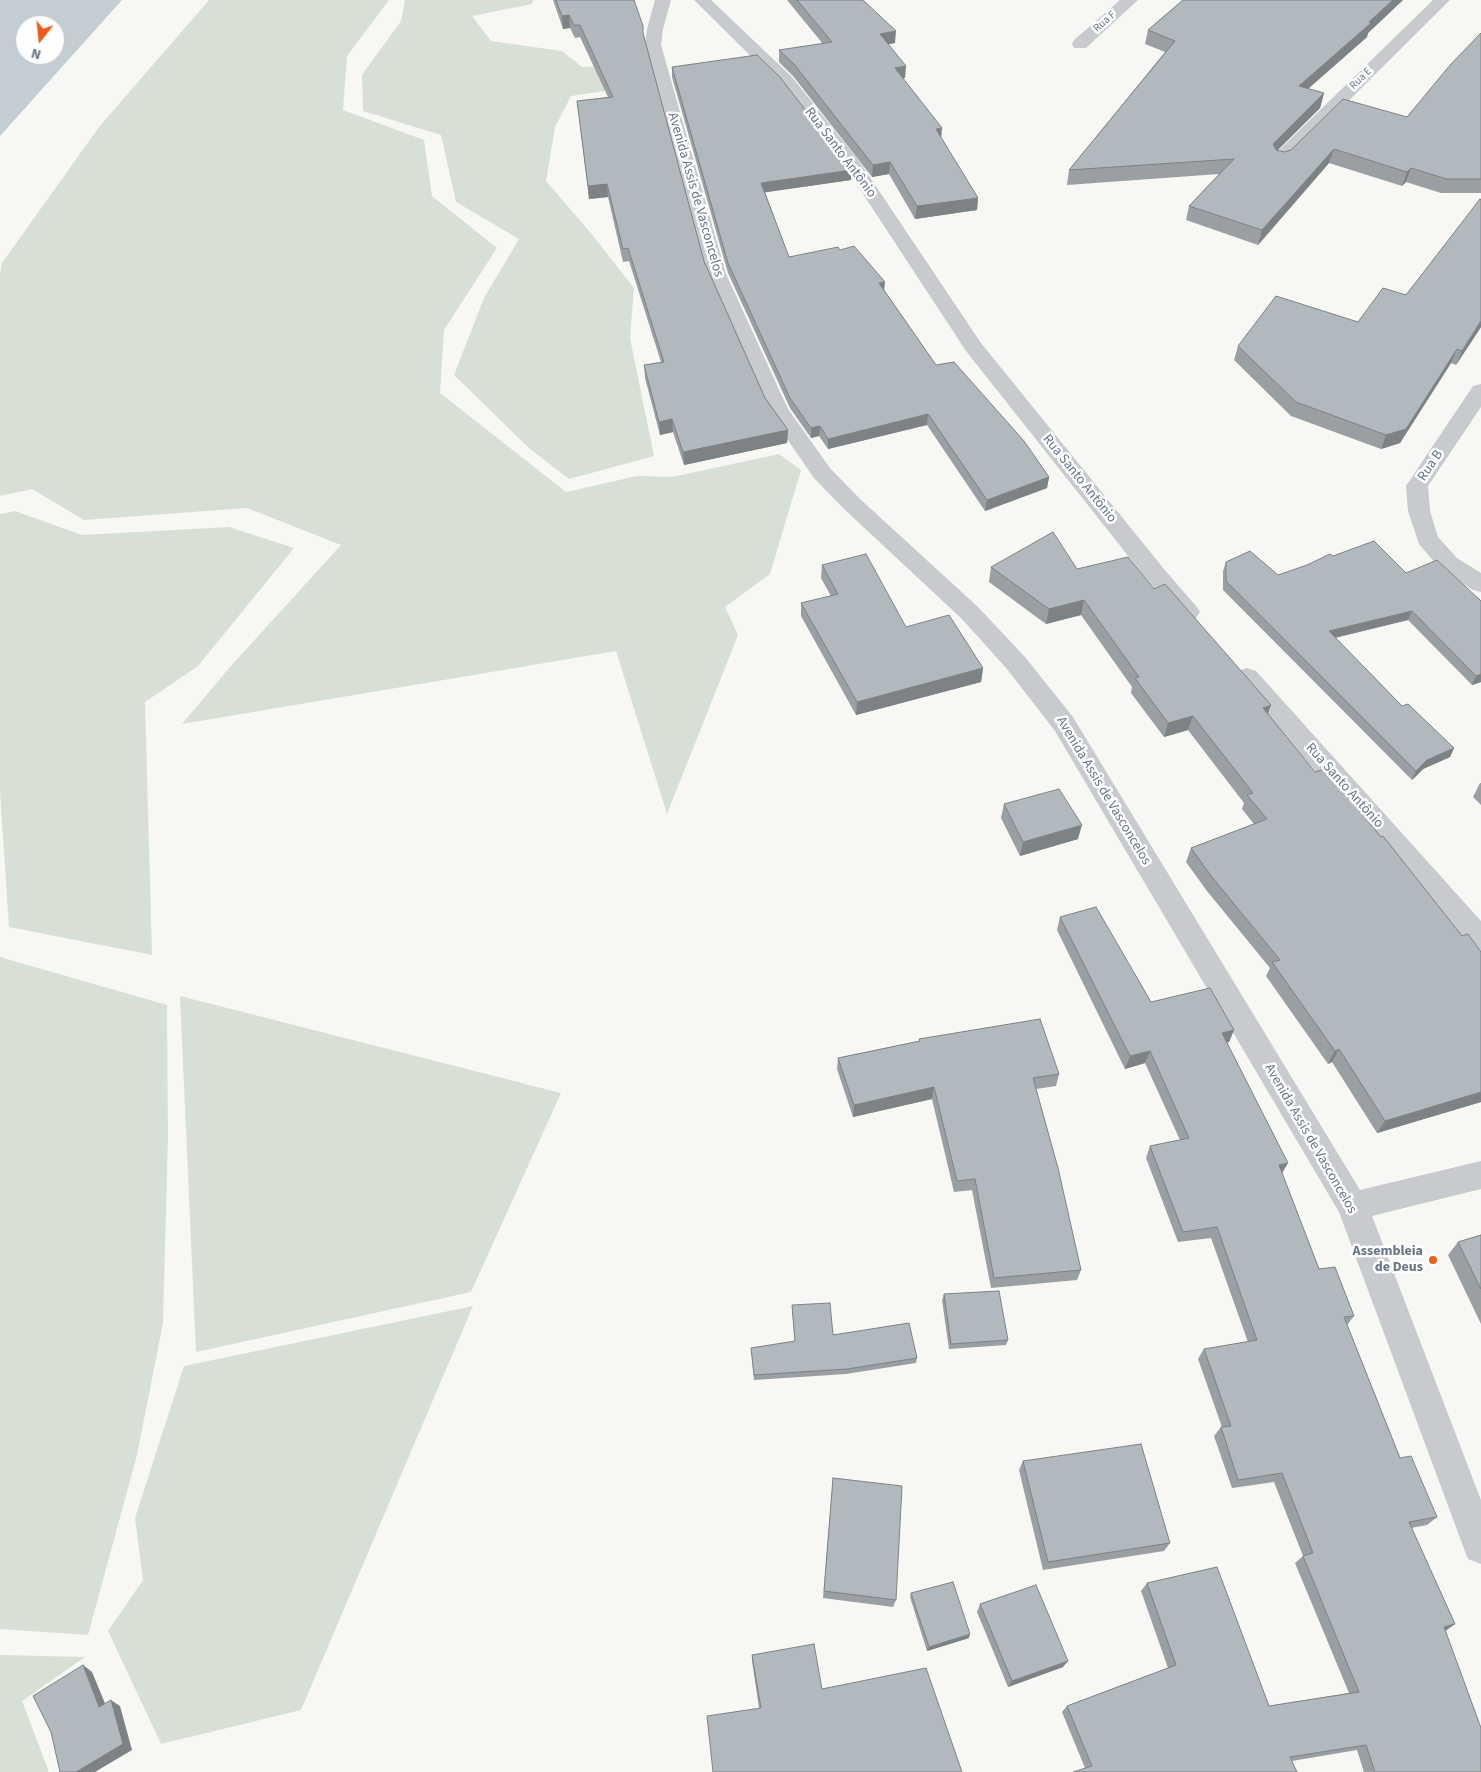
<!DOCTYPE html>
<html>
<head>
<meta charset="utf-8">
<style>
  body { margin:0 }
  #map { position:relative; width:1481px; height:1772px; overflow:hidden; background:#f7f7f4; font-family:"Source Sans 3",sans-serif }
  canvas { display:block }
  .north { position:absolute; left:15px; top:15px; width:50px; height:50px; box-sizing:border-box; background:#fff; border:1px solid #c1c8cf; border-radius:50%; rotate:196deg; font-size:14px; font-weight:700; line-height:20px; text-align:center; color:#647587 }
  .north::after { content:''; display:block; margin:auto; width:18px; height:22px; background:#f05b1b; clip-path:polygon(50% 0,100% 100%,50% 72%,0 100%) }
</style>
</head>
<body>
<div id="map">
<canvas width="1481" height="1772"></canvas>
<div class="north">N</div>
</div>
<script>
const g = document.querySelector('canvas').getContext('2d');
g.lineJoin = 'round';
function fillPath(path, color) { g.fillStyle = color; g.fill(path, 'evenodd'); }
const poly = rows => new Path2D(rows.map(r => 'M' + r).join(''));
function trace(path, color, width, dash) { g.strokeStyle = color; g.lineWidth = width; g.lineCap = dash ? 'butt' : 'round'; g.setLineDash(dash || []); g.stroke(path); }
function write(font, color, halo, rows, align = 'center') {
  g.font = font + ' "Source Sans 3",sans-serif'; g.lineWidth = 5; g.setLineDash([]); g.textBaseline = 'middle'; g.strokeStyle = halo; g.fillStyle = color; for (const [text, x, y, turn = 0] of rows) {
    g.save(); g.translate(x, y); g.rotate((+turn || 0) * Math.PI / 180); g.textAlign = isNaN(turn) ? turn : align; if (halo) g.strokeText(text, 0, 0); g.fillText(text, 0, 0); g.restore();
  }
}
const green = poly([
  [209,0,389,0,347,56,343,110,424,140,432,196,497,248,444,330,440,393,566,492,637,476,672,477,779,454,801,470,770,574,725,607,738,635,667,814,616,651,182,724,230,667,341,545,247,508,84,520,32,489,0,496,0,273,2,263,99,127],
  [405,0,533,0,532,4,472,16,491,41,562,51,582,67,639,64,633,87,571,96,555,127,546,181,590,232,634,288,630,338,654,456,569,479,530,449,454,375,484,298,519,239,456,202,441,135,363,111,362,75,401,21],
  [15,511,82,535,229,527,294,548,198,666,145,702,152,955,9,927,0,792,0,514],
  [0,957,167,1005,168,1137,163,1323,137,1455,88,1635,0,1629],
  [180,996,561,1093,471,1292,196,1352],
  [473,1306,301,1710,161,1744,108,1631,143,1580,135,1518,184,1366],
  [0,1655,85,1657,22,1701,49,1772,0,1772]
]);
const water = poly([
  [0,0,122,0,0,136],
  [25,25,55,25,55,55,25,55]
]);
const minor = poly([
  [655,0,671,0,663,29,661,45,726,274,788,409,830,468,859,498,978,607,1025,657,1073,717,1360,1190,1481,1161,1481,1189,1372,1216,1481,1500,1481,1564,1468,1559,1463,1546,1339,1212,1055,731,1007,669,962,619,843,508,814,478,767,410,706,274,645,45,647,29,655,0],
  [694,0,711,0,792,77,859,161,981,343,1164,569,1196,606,1200,612,1196,618,1188,620,1180,618,1148,581,966,351,846,168,780,85,694,0],
  [1120,0,1138,0,1086,48,1074,48,1072,44,1074,40,1120,0],
  [1433,0,1450,0,1286,163,1280,164,1274,163,1271,159,1274,155,1433,0],
  [1481,384,1481,407,1428,486,1430,511,1438,537,1457,558,1481,573,1481,592,1473,590,1441,570,1419,544,1408,511,1406,486,1473,386,1481,384],
  [1247,668,1256,671,1481,921,1481,952,1471,948,1238,683,1235,677,1238,671,1247,668]
]);
const wall = poly([
  [553,0,634,0,704,261,765,398,788,430,787,443,684,465,673,432,660,435,645,378,644,365,661,362,629,261,623,262,608,197,589,199,577,101,608,97,580,37,575,38,570,28,563,29],
  [787,0,863,0,895,43,888,44,905,78,903,78,978,198,977,210,915,219,889,174,872,177,793,76,779,62,779,50,823,44],
  [1183,0,1403,0,1368,33,1367,37,1308,89,1324,93,1320,108,1277,150,1284,152,1407,117,1481,33,1481,193,1441,193,1406,182,1402,186,1329,163,1258,245,1186,220,1189,206,1219,174,1067,185,1069,170,1165,52,1145,44,1148,30],
  [672,67,852,170,851,180,765,192,789,257,840,250,884,290,936,365,1049,477,1047,488,985,511,927,425,828,449,819,436,811,438,790,408,728,273,672,77],
  [1481,200,1481,327,1456,365,1451,363,1400,443,1381,449,1291,416,1234,360,1238,346,1358,322,1406,295],
  [1333,556,1406,573,1481,601,1481,682,1472,685,1408,620,1335,638,1402,706,1454,748,1450,757,1423,769,1412,780,1223,590,1223,571,1226,562,1278,575],
  [822,565,906,627,983,668,981,682,856,715,801,616,801,603,831,596,821,578],
  [991,567,1077,569,1154,589,1268,713,1481,1102,1377,1133,1332,1062,1328,1064,1266,976,1270,968,1207,891,1186,862,1191,848,1254,824,1242,809,1244,803,1188,730,1164,737,1131,693,1132,687,1081,615,1046,624,989,582],
  [1480,783,1481,783,1481,805,1473,797],
  [1004,804,1078,839,1020,856,1001,818],
  [1060,917,1151,1002,1234,1030,1229,1042,1227,1042,1282,1173,1319,1269,1354,1316,1347,1325,1400,1458,1437,1517,1427,1525,1411,1528,1455,1624,1445,1631,1481,1772,1364,1772,1357,1750,1292,1761,1085,1768,1062,1712,1067,1706,1168,1668,1141,1591,1147,1583,1269,1706,1349,1693,1295,1563,1303,1556,1274,1482,1232,1488,1214,1436,1221,1427,1222,1427,1198,1359,1204,1349,1248,1342,1211,1238,1178,1242,1146,1158,1150,1146,1180,1140,1145,1063,1125,1069,1057,930],
  [919,1039,1059,1074,1056,1086,1036,1089,1081,1270,1077,1280,991,1288,972,1190,954,1192,932,1099,853,1117,837,1069,838,1058,919,1041],
  [1481,1235,1481,1324,1448,1255,1458,1242],
  [944,1294,1008,1340,1006,1345,949,1349,942,1300],
  [792,1305,833,1335,917,1358,916,1363,846,1374,754,1380,751,1348,795,1341,792,1311],
  [1023,1461,1170,1543,1164,1551,1043,1570,1019,1470],
  [833,1478,896,1600,893,1607,823,1598],
  [911,1593,969,1638,927,1651,910,1597],
  [980,1604,1063,1667,1008,1687,977,1612],
  [752,1655,822,1689,759,1708,752,1661]
]);
const shadedWall = poly([
  [1393,0,1403,0,1368,33,1367,37,1295,100,1299,86],
  [569,15,570,28,563,29,562,16],
  [896,31,895,43,879,46,880,34],
  [906,66,905,78,894,80,895,68],
  [1324,93,1320,108,1270,158,1273,144],
  [942,128,941,140,936,129],
  [1334,149,1329,163,1258,245,1262,230],
  [890,162,889,174,872,177,873,165],
  [1411,168,1406,182,1402,186,1407,172],
  [852,170,851,180,761,193,761,183],
  [607,184,608,197,589,199,588,186],
  [978,198,977,210,915,219,917,206],
  [885,282,884,292,879,283],
  [1481,321,1481,327,1456,365,1462,351],
  [1457,349,1451,363,1400,443,1381,449,1386,435],
  [928,414,927,425,828,449,828,439],
  [672,419,673,432,660,435,659,422],
  [820,426,819,436,811,438,811,428],
  [788,430,787,443,684,465,683,452],
  [1049,477,1047,488,985,511,987,500],
  [1084,600,1081,615,1046,624,1049,609],
  [1412,611,1408,620,1325,640,1329,631],
  [983,668,981,682,856,715,857,702],
  [1481,674,1481,682,1472,685,1476,676],
  [1271,705,1266,719,1263,708],
  [1193,716,1188,730,1164,737,1168,723],
  [1454,748,1450,757,1423,769,1412,780,1416,771,1427,760],
  [1082,825,1078,839,1020,856,1023,842],
  [1234,1030,1229,1042,1217,1045,1222,1033],
  [1339,1049,1332,1062,1328,1064,1335,1051],
  [1150,1051,1145,1063,1125,1069,1130,1056],
  [934,1087,932,1099,853,1117,854,1105],
  [1481,1092,1481,1102,1377,1133,1385,1121],
  [1288,1163,1281,1175,1279,1165],
  [1455,1624,1445,1631,1444,1627],
  [970,1634,969,1638,927,1651,929,1647],
  [1068,1661,1063,1667,1008,1687,1012,1681],
  [83,1665,92,1672,109,1713,99,1707],
  [111,1700,120,1706,132,1750,95,1772,76,1772]
]);
const building = poly([
  [556,0,634,0,643,26,643,33,704,261,765,398,788,430,683,452,672,419,659,422,644,365,664,362,628,248,623,249,607,184,588,186,577,101,613,97,580,25,574,25,569,15,562,16,556,0],
  [797,0,863,0,896,31,880,34,906,66,895,68,942,128,936,129,978,198,917,206,890,162,873,165,794,64,779,50,832,42,797,0],
  [1183,0,1393,0,1369,22,1371,23,1299,86,1324,93,1273,144,1276,150,1284,152,1291,150,1343,99,1407,117,1451,64,1481,33,1481,179,1447,179,1411,168,1407,172,1334,149,1262,230,1189,206,1234,159,1069,170,1175,41,1148,30,1183,0],
  [757,55,779,76,852,170,761,183,789,257,838,247,840,250,854,246,885,282,879,283,936,365,954,362,1024,441,1049,477,987,500,928,414,828,439,820,426,811,428,790,398,728,263,672,67,757,55],
  [1480,199,1481,200,1481,321,1462,351,1457,349,1406,429,1386,435,1296,402,1238,346,1276,296,1358,322,1383,288,1406,295,1480,199],
  [1053,532,1077,569,1128,557,1154,589,1165,584,1271,705,1263,708,1315,772,1325,769,1381,837,1383,836,1462,936,1468,934,1481,952,1481,1092,1385,1121,1339,1049,1335,1051,1272,962,1280,960,1212,877,1191,848,1267,819,1247,795,1253,793,1193,716,1168,723,1135,678,1139,677,1084,600,1049,609,991,567,1053,532],
  [1374,541,1406,573,1437,560,1481,601,1481,674,1476,676,1412,611,1329,631,1402,706,1408,704,1454,748,1427,760,1416,771,1226,581,1226,562,1250,551,1278,575,1307,565,1330,554,1333,556,1374,541],
  [866,554,906,627,949,615,983,668,857,702,801,603,838,594,822,565,866,554],
  [1059,789,1082,825,1023,842,1004,804,1059,789],
  [1096,907,1151,1002,1210,988,1234,1030,1222,1033,1288,1163,1279,1165,1319,1269,1335,1267,1354,1316,1344,1317,1400,1458,1411,1456,1437,1517,1409,1522,1455,1624,1444,1627,1481,1728,1481,1772,1375,1772,1366,1745,1290,1757,1297,1772,1073,1772,1092,1766,1067,1706,1176,1665,1147,1583,1217,1567,1269,1706,1359,1692,1303,1556,1313,1553,1282,1473,1238,1480,1221,1427,1231,1426,1204,1349,1257,1340,1217,1227,1183,1232,1150,1146,1189,1138,1150,1051,1130,1056,1060,917,1096,907],
  [1040,1019,1059,1074,1033,1078,1058,1168,1081,1270,994,1278,975,1179,957,1181,934,1087,854,1105,838,1058,920,1041,919,1039,1040,1019],
  [1481,1235,1481,1289,1458,1242,1481,1235],
  [999,1291,1008,1340,951,1344,944,1294,999,1291],
  [830,1303,833,1335,909,1323,917,1358,847,1369,754,1375,751,1348,795,1341,792,1305,830,1303],
  [1141,1444,1170,1543,1048,1562,1023,1461,1141,1444],
  [833,1478,902,1486,896,1600,824,1591,833,1478],
  [953,1582,970,1634,929,1647,911,1593,953,1582],
  [1036,1585,1068,1661,1012,1681,980,1604,1036,1585],
  [814,1644,822,1689,926,1668,962,1772,713,1772,707,1716,761,1708,752,1655,814,1644],
  [83,1665,99,1707,111,1700,123,1744,76,1772,60,1772,51,1732,33,1696,83,1665]
]);
const markers = [
  [1433,1260,5,"#f05b1b"]
];
const farStreetnames = [
  ["Rua F",1105,22,-41],
  ["Rua E",1361,79,-44]
];
const streetNames = [
  ["Rua Santo Antônio",840,153,53],
  ["Avenida Assis de Vasconcelos",695,195,74],
  ["Rua B",1431,466,-56],
  ["Rua Santo Antônio",1079,479,51],
  ["Rua Santo Antônio",1344,786,48],
  ["Avenida Assis de Vasconcelos",1103,791,59],
  ["Avenida Assis de Vasconcelos",1310,1139,60]
];
const poiNames = [
  ["Assembleia",1423,1252],
  ["de Deus",1423,1268]
];
fillPath(green, '#d8e0d5');
fillPath(water, '#c3cdd3');
fillPath(minor, '#c7cbce');
fillPath(wall, '#999fa3');
fillPath(shadedWall, '#7d8285');
fillPath(building, '#b2b9be');
trace(building, '#7d8285', 1);
for (const [x, y, r, color] of markers) { const dot = new Path2D(); dot.arc(x, y, r, 0, 2 * Math.PI); g.fillStyle = color; g.fill(dot); trace(dot, '#fff', 2); }
write('11px', '#647587', '#fff', farStreetnames);
write('14px', '#647587', '#fff', streetNames);
write('bold 14px', '#647587', '#fff', poiNames, 'right');
</script>
</body>
</html>
